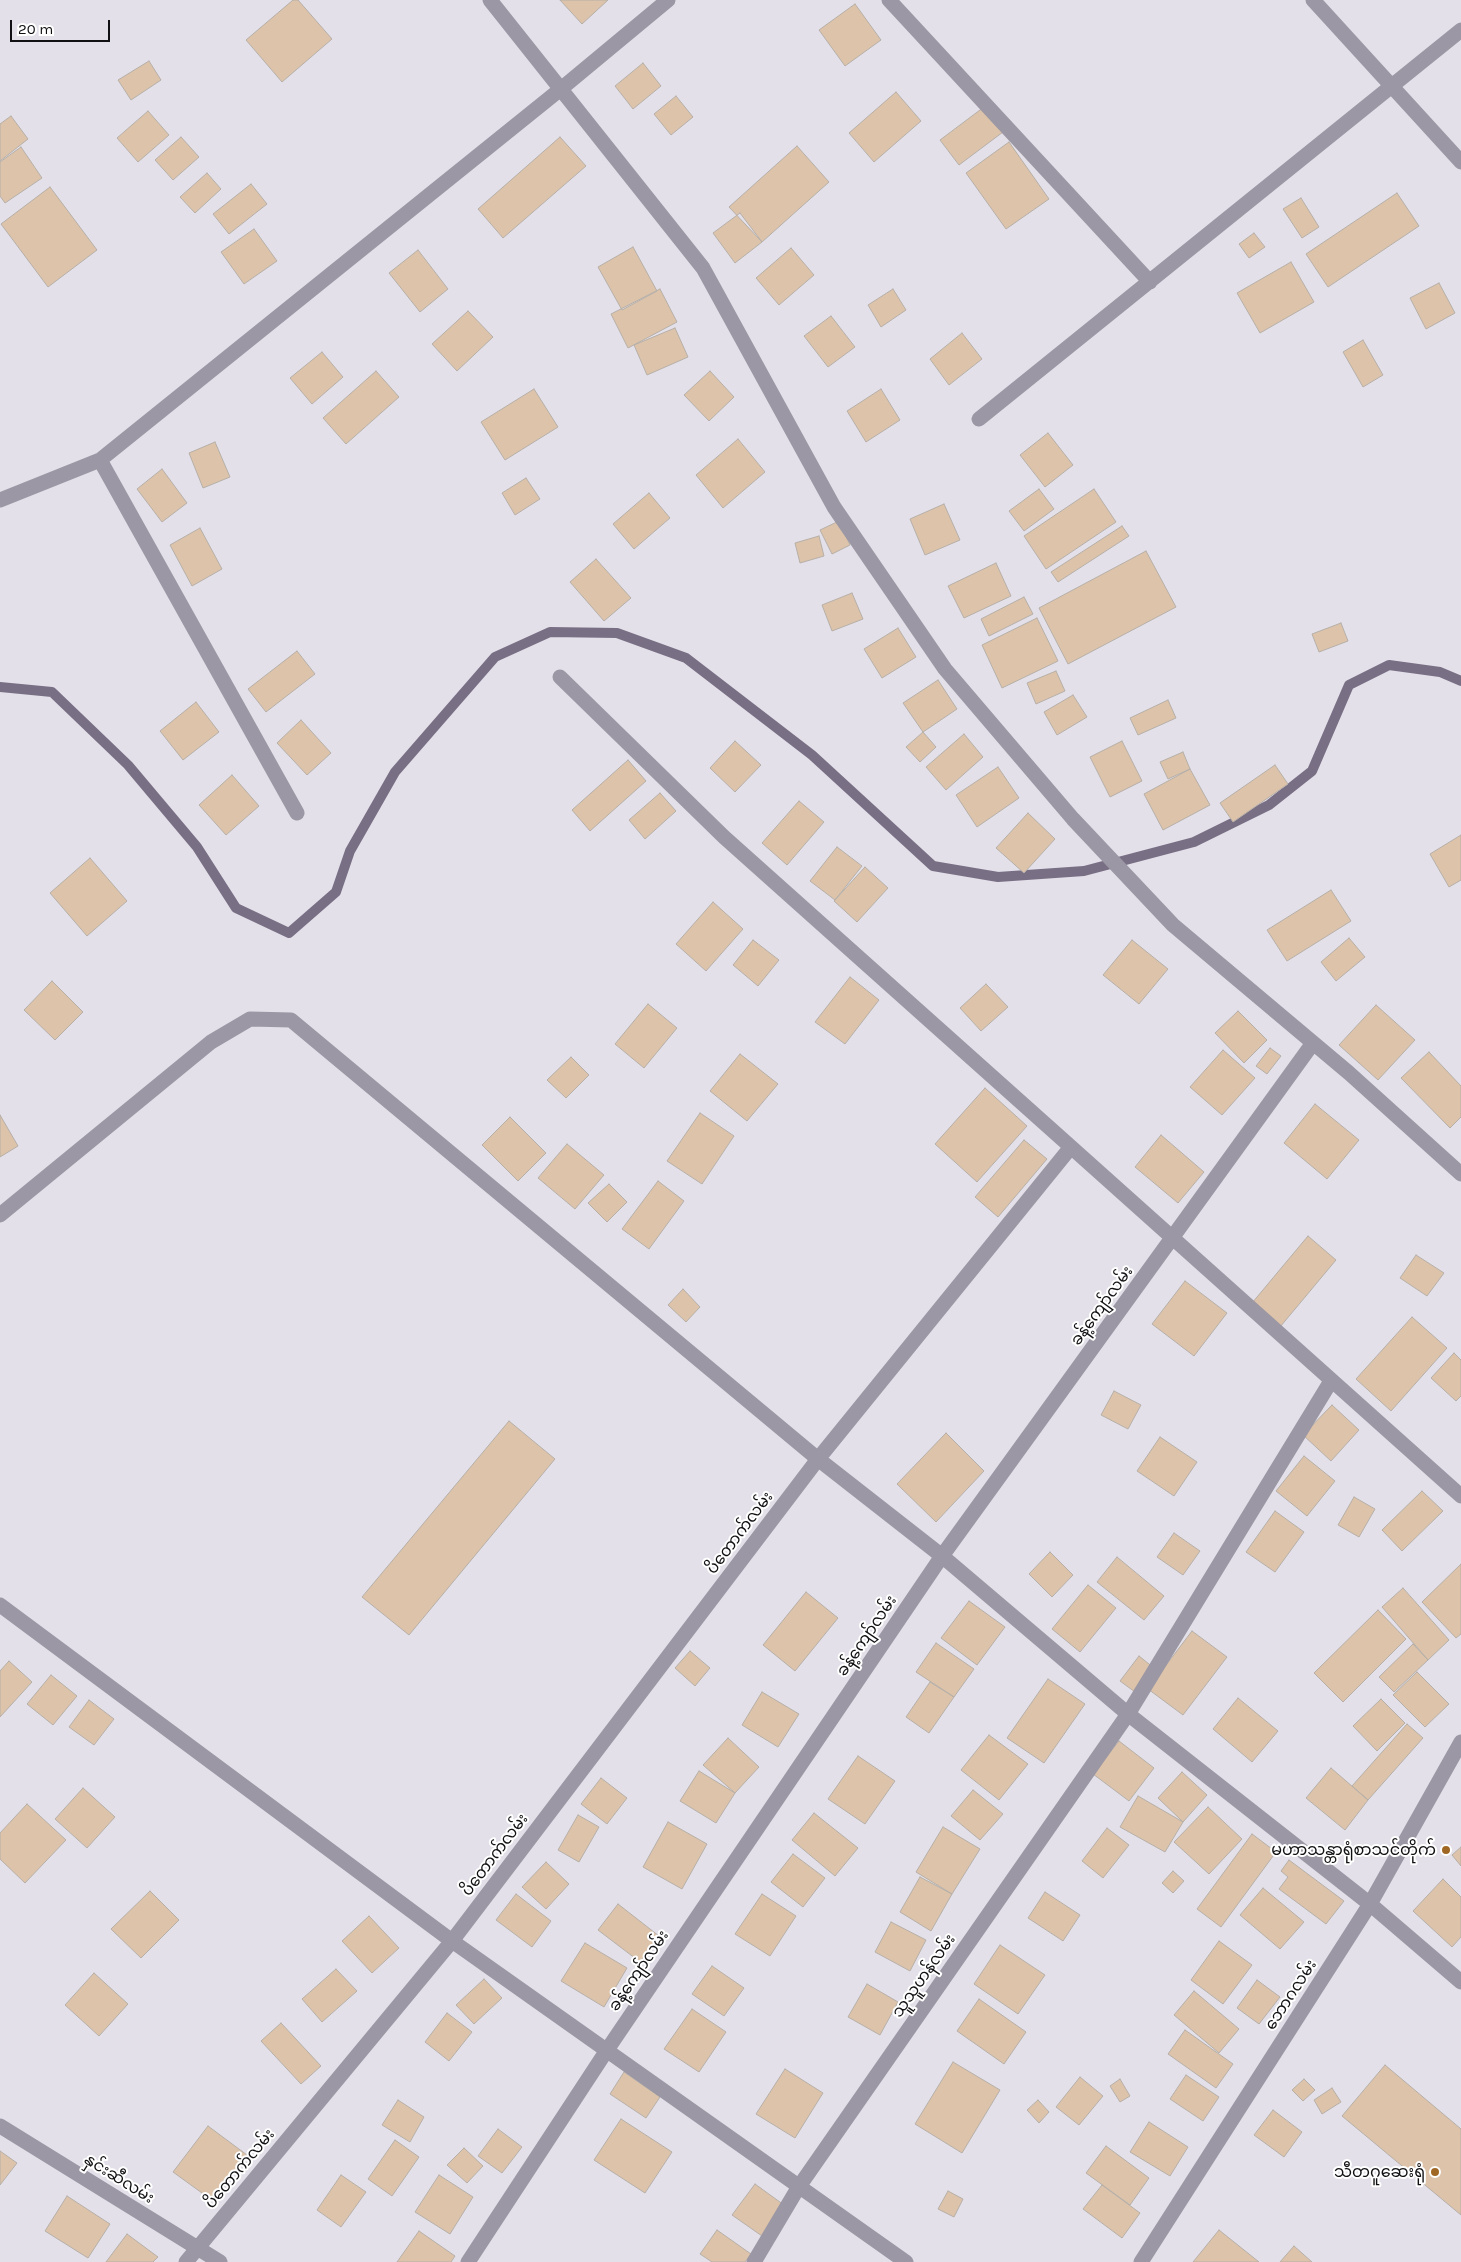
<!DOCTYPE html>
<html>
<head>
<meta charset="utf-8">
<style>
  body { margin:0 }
  #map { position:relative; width:1461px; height:2262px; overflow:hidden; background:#e3e0e9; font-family:Karla,sans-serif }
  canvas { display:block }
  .scale { position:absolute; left:10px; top:20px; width:100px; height:22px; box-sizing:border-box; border:2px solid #111013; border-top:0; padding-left:6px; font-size:15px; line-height:18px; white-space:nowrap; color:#111013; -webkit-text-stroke:4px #fff; paint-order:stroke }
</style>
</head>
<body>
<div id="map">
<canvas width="1461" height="2262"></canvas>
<div class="scale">20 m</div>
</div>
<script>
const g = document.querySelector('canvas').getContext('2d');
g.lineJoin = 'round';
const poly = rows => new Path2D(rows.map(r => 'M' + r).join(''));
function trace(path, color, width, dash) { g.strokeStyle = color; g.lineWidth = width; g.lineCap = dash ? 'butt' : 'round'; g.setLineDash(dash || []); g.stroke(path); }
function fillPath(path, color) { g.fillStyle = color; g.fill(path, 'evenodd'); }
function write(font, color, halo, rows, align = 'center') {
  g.font = font + ' Karla,"Noto Sans Myanmar",sans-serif'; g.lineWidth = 4; g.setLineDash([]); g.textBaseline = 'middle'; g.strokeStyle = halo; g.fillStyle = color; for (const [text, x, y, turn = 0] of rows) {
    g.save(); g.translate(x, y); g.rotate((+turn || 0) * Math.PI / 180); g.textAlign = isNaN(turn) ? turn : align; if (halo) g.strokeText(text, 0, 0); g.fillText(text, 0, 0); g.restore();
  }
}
const stream = poly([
  [0,687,52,692,128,765,197,847,236,908,289,933,336,892,350,851,395,772,495,657,550,632,617,633,686,658,812,755,933,866,998,877,1084,871,1194,842,1269,805,1312,771,1349,685,1389,665,1440,672,1461,681]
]);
const building = poly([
  [293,0,298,0,332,39,282,82,246,40,293,0],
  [560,0,608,0,582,24,560,0],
  [855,4,881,40,845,66,819,30,855,4],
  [149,61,161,80,131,100,118,80,149,61],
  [643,63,661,86,633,109,615,86,643,63],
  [896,92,921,121,874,162,849,133,896,92],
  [676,96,693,117,671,135,654,114,676,96],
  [984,107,1003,132,959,165,940,140,984,107],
  [148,111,169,135,138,162,117,138,148,111],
  [11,116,28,139,0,161,0,124,11,116],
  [181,137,199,157,173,180,155,160,181,137],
  [560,137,586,166,503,238,478,209,560,137],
  [1009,142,1049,199,1006,229,966,173,1009,142],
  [797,146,829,182,762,242,729,207,797,146],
  [21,147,42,178,5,203,0,196,0,162,21,147],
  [207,173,221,189,195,213,180,197,207,173],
  [251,184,267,204,229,234,213,214,251,184],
  [50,187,97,250,48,287,1,224,50,187],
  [1397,193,1419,226,1328,287,1306,254,1397,193],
  [1301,198,1319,227,1302,238,1283,209,1301,198],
  [740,213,762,242,735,263,713,233,740,213],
  [254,229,277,261,244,284,221,252,254,229],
  [1254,233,1265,247,1249,258,1239,244,1254,233],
  [633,247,657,291,622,310,598,267,633,247],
  [791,248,814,275,779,305,756,278,791,248],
  [418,250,448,289,420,312,389,273,418,250],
  [1291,262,1314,302,1260,333,1237,293,1291,262],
  [1439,283,1455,313,1426,329,1410,298,1439,283],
  [660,289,677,322,628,348,611,314,660,289],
  [893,289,906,310,881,327,868,305,893,289],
  [468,311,493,337,457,371,432,344,468,311],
  [831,316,855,347,828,367,804,336,831,316],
  [675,328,688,357,647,375,634,345,675,328],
  [962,333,982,359,949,385,930,359,962,333],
  [1363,340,1383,375,1363,387,1343,352,1363,340],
  [322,352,343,377,312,404,290,378,322,352],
  [376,371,399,397,346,444,323,418,376,371],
  [710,371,734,397,709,421,684,395,710,371],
  [534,389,558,427,505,460,481,422,534,389],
  [881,389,900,420,866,442,847,411,881,389],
  [1048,433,1073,465,1045,487,1020,455,1048,433],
  [738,439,765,472,723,508,696,475,738,439],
  [215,442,230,477,203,488,189,453,215,442],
  [162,469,187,503,162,522,137,489,162,469],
  [526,478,540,499,515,515,502,493,526,478],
  [1039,489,1054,509,1024,531,1009,511,1039,489],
  [1094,489,1116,522,1046,569,1024,536,1094,489],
  [649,493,670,518,634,549,613,524,649,493],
  [944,504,960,540,925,555,910,519,944,504],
  [839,521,850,545,832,554,820,530,839,521],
  [1122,526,1129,536,1058,582,1051,572,1122,526],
  [200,528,222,569,192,586,170,545,200,528],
  [819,536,824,556,800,563,795,543,819,536],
  [1146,551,1176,607,1068,664,1039,608,1146,551],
  [596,559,631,598,604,621,570,582,596,559],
  [996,563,1011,596,964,618,948,586,996,563],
  [852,593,863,619,832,631,822,605,852,593],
  [1024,597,1033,614,989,636,981,619,1024,597],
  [1037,618,1058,661,1002,688,982,645,1037,618],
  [1341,623,1348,641,1319,652,1312,634,1341,623],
  [898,628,916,657,882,678,864,649,898,628],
  [297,651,315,674,266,712,248,689,297,651],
  [1056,671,1065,691,1036,704,1027,683,1056,671],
  [938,680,957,709,923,732,903,703,938,680],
  [1073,695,1087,717,1057,735,1044,712,1073,695],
  [1168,700,1176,718,1138,735,1130,718,1168,700],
  [196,702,219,732,183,760,160,731,196,702],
  [301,720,331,753,307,775,277,743,301,720],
  [923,732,936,747,920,762,906,747,923,732],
  [964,734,983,757,946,790,926,767,964,734],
  [735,741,761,765,735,792,710,768,735,741],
  [1122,741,1142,781,1110,797,1090,757,1122,741],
  [1183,752,1190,769,1168,779,1160,762,1183,752],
  [628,760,646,781,590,831,572,810,628,760],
  [1275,765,1288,784,1233,822,1220,803,1275,765],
  [998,767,1019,798,977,827,956,795,998,767],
  [1190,769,1210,805,1163,830,1144,794,1190,769],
  [232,775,259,806,226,835,199,805,232,775],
  [660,793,676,811,645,839,629,820,660,793],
  [799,801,824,822,787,865,762,843,799,801],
  [1028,813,1055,839,1024,873,996,848,1028,813],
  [1461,835,1461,880,1449,887,1430,854,1461,835],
  [837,847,862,866,835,900,810,881,837,847],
  [90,858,127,901,87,936,50,893,90,858],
  [865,867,888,888,857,922,834,901,865,867],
  [1331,890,1351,921,1287,961,1267,930,1331,890],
  [713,902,743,929,706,971,676,944,713,902],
  [1349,938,1365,957,1336,981,1321,962,1349,938],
  [753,940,779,960,758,986,733,965,753,940],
  [1132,940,1168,969,1139,1004,1103,975,1132,940],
  [850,977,879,1000,845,1044,815,1022,850,977],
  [52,981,83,1012,55,1040,24,1010,52,981],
  [986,984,1008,1007,981,1031,960,1008,986,984],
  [648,1004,677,1028,644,1068,615,1044,648,1004],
  [1376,1005,1415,1040,1378,1080,1339,1045,1376,1005],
  [1238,1011,1267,1040,1244,1063,1215,1033,1238,1011],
  [1270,1048,1281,1056,1267,1074,1256,1066,1270,1048],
  [1223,1050,1255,1078,1222,1115,1190,1087,1223,1050],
  [1429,1052,1461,1086,1461,1117,1450,1128,1401,1078,1429,1052],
  [740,1054,778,1084,747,1121,710,1091,740,1054],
  [571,1057,589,1075,566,1098,547,1080,571,1057],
  [985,1088,1027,1126,977,1182,935,1144,985,1088],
  [1315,1104,1359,1140,1327,1179,1284,1143,1315,1104],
  [700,1113,734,1136,702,1184,667,1161,700,1113],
  [0,1115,18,1146,0,1157,0,1115],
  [510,1117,546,1153,518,1181,482,1145,510,1117],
  [1161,1135,1204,1172,1178,1203,1135,1167,1161,1135],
  [1024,1140,1047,1159,998,1217,975,1197,1024,1140],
  [567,1144,604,1175,575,1209,538,1178,567,1144],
  [658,1181,684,1201,649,1249,622,1229,658,1181],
  [609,1184,627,1202,607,1222,588,1203,609,1184],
  [1308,1236,1336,1260,1280,1327,1252,1303,1308,1236],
  [1416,1255,1444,1273,1427,1296,1400,1278,1416,1255],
  [1185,1281,1227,1313,1194,1356,1152,1324,1185,1281],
  [683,1289,700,1307,686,1322,668,1305,683,1289],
  [1412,1317,1447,1348,1391,1411,1356,1379,1412,1317],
  [1454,1353,1461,1360,1461,1396,1456,1401,1431,1378,1454,1353],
  [1114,1391,1141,1405,1128,1429,1101,1415,1114,1391],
  [1332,1405,1359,1430,1331,1461,1303,1435,1332,1405],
  [509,1421,555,1459,409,1635,362,1597,509,1421],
  [946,1433,984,1471,936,1522,897,1484,946,1433],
  [1160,1437,1197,1462,1174,1496,1137,1471,1160,1437],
  [1304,1456,1335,1481,1307,1516,1276,1491,1304,1456],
  [1422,1491,1443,1511,1402,1551,1382,1530,1422,1491],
  [1354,1497,1375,1509,1359,1537,1338,1525,1354,1497],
  [1275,1511,1304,1532,1275,1572,1246,1552,1275,1511],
  [1174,1533,1200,1551,1183,1575,1157,1557,1174,1533],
  [1050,1552,1073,1575,1052,1597,1029,1574,1050,1552],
  [1117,1557,1164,1596,1144,1620,1097,1582,1117,1557],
  [1461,1564,1461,1634,1456,1638,1422,1602,1461,1564],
  [1088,1585,1116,1608,1080,1652,1052,1629,1088,1585],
  [1403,1588,1449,1640,1428,1660,1382,1607,1403,1588],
  [806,1592,838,1618,795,1671,763,1645,806,1592],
  [969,1601,1005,1627,977,1665,941,1638,969,1601],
  [1378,1610,1406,1639,1343,1702,1314,1673,1378,1610],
  [1192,1631,1227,1657,1183,1715,1148,1689,1192,1631],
  [936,1643,974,1669,954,1697,916,1672,936,1643],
  [1413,1644,1428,1660,1394,1692,1379,1677,1413,1644],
  [690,1651,710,1668,695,1686,675,1668,690,1651],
  [1139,1656,1154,1668,1135,1692,1120,1681,1139,1656],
  [9,1661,32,1682,0,1717,0,1671,9,1661],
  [1417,1672,1449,1704,1425,1727,1393,1695,1417,1672],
  [51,1675,77,1696,53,1725,27,1704,51,1675],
  [1048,1679,1085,1704,1044,1763,1007,1738,1048,1679],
  [930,1682,954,1697,929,1733,906,1717,930,1682],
  [762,1692,799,1714,778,1747,742,1725,762,1692],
  [1238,1698,1278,1731,1252,1762,1213,1729,1238,1698],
  [1381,1699,1405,1723,1377,1751,1353,1726,1381,1699],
  [89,1700,114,1719,94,1745,69,1727,89,1700],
  [1407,1724,1423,1738,1368,1800,1352,1786,1407,1724],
  [989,1735,1028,1764,999,1800,961,1770,989,1735],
  [728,1738,759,1767,735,1793,703,1765,728,1738],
  [1119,1741,1154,1768,1129,1801,1093,1774,1119,1741],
  [858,1756,895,1781,865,1824,828,1799,858,1756],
  [1331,1768,1368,1800,1345,1830,1306,1798,1331,1768],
  [699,1771,735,1793,716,1823,680,1801,699,1771],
  [1182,1772,1207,1795,1183,1822,1158,1798,1182,1772],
  [601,1778,627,1798,607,1824,581,1804,601,1778],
  [83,1788,115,1817,87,1848,55,1819,83,1788],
  [973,1790,1003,1814,980,1840,951,1816,973,1790],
  [1138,1796,1183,1822,1165,1852,1120,1827,1138,1796],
  [27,1804,66,1840,25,1883,0,1859,0,1833,27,1804],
  [1208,1807,1242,1839,1209,1874,1174,1842,1208,1807],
  [814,1813,858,1848,835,1876,792,1840,814,1813],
  [578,1815,599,1827,579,1862,558,1850,578,1815],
  [668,1822,707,1844,682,1889,643,1867,668,1822],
  [943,1827,980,1849,952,1894,916,1872,943,1827],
  [1107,1828,1129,1845,1103,1878,1082,1861,1107,1828],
  [1252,1834,1276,1852,1221,1927,1197,1909,1252,1834],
  [1461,1847,1461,1866,1452,1855,1461,1847],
  [793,1854,825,1878,803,1907,771,1882,793,1854],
  [1289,1860,1344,1901,1326,1924,1279,1889,1288,1877,1281,1871,1289,1860],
  [546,1862,569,1884,546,1909,522,1887,546,1862],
  [1173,1871,1184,1881,1173,1893,1162,1883,1173,1871],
  [920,1877,952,1894,931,1931,900,1912,920,1877],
  [1443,1879,1461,1897,1461,1937,1452,1947,1413,1911,1443,1879],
  [1263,1888,1304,1922,1280,1949,1240,1915,1263,1888],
  [150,1891,179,1920,141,1958,111,1929,150,1891],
  [1045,1892,1080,1915,1063,1941,1028,1918,1045,1892],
  [516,1894,551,1921,532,1947,496,1920,516,1894],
  [762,1894,796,1916,770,1956,735,1934,762,1894],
  [618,1904,659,1936,640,1962,598,1930,618,1904],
  [369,1916,399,1948,372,1973,342,1941,369,1916],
  [891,1922,926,1940,910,1971,875,1952,891,1922],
  [1219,1941,1252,1965,1223,2004,1191,1980,1219,1941],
  [585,1943,627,1968,604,2007,561,1981,585,1943],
  [1000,1945,1045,1975,1018,2014,974,1984,1000,1945],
  [712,1966,744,1988,724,2016,692,1994,712,1966],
  [336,1969,357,1991,322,2022,302,1999,336,1969],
  [94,1973,128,2004,99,2036,65,2005,94,1973],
  [484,1979,502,1998,474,2024,456,2005,484,1979],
  [1257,1980,1280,1997,1259,2024,1237,2008,1257,1980],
  [867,1984,898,2002,880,2035,848,2017,867,1984],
  [1194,1991,1239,2029,1219,2053,1174,2015,1194,1991],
  [979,1999,1026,2032,1004,2064,957,2031,979,1999],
  [692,2009,726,2032,699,2072,664,2049,692,2009],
  [447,2013,472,2032,449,2061,425,2042,447,2013],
  [281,2023,321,2066,301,2084,261,2041,281,2023],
  [1185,2030,1233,2064,1216,2088,1168,2054,1185,2030],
  [953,2062,1000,2090,962,2153,915,2124,953,2062],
  [1385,2065,1461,2129,1461,2215,1342,2116,1385,2065],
  [785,2069,823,2093,795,2138,756,2114,785,2069],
  [624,2072,660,2097,646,2118,610,2094,624,2072],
  [1186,2075,1219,2097,1203,2121,1170,2099,1186,2075],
  [1080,2077,1103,2096,1079,2125,1056,2107,1080,2077],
  [1120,2079,1130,2096,1120,2102,1110,2086,1120,2079],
  [1304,2079,1315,2090,1303,2101,1292,2090,1304,2079],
  [1332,2088,1341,2102,1322,2114,1314,2100,1332,2088],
  [398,2100,424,2117,410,2142,382,2125,398,2100],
  [1038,2100,1049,2112,1039,2123,1027,2110,1038,2100],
  [1273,2110,1302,2132,1284,2157,1254,2135,1273,2110],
  [621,2119,672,2152,645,2193,594,2160,621,2119],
  [1149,2122,1188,2147,1170,2176,1130,2152,1149,2122],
  [208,2126,247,2155,213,2201,173,2172,208,2126],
  [498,2129,522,2147,502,2173,478,2156,498,2129],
  [395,2140,419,2157,392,2196,368,2179,395,2140],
  [1106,2146,1149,2178,1130,2205,1086,2173,1106,2146],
  [464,2148,483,2166,467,2183,447,2165,464,2148],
  [0,2151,17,2163,0,2185,0,2151],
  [341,2175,366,2192,341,2227,317,2210,341,2175],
  [439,2175,473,2197,450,2234,415,2212,439,2175],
  [755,2184,784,2205,762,2236,732,2215,755,2184],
  [1102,2185,1140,2213,1122,2238,1083,2209,1102,2185],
  [948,2191,963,2199,954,2217,938,2209,948,2191],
  [67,2196,110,2224,88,2258,45,2231,67,2196],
  [717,2230,751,2254,745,2262,712,2262,700,2254,717,2230],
  [1219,2230,1259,2262,1193,2262,1219,2230],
  [419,2231,455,2256,451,2262,397,2262,419,2231],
  [127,2234,158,2257,153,2262,106,2262,127,2234],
  [1294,2246,1312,2262,1280,2262,1294,2246]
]);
const minor = poly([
  [490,0,703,268,834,507,945,669,1073,819,1173,925,1349,1073,1461,1174],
  [889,0,1150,282],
  [1313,0,1461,162],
  [979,419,1461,30],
  [100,460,297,813],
  [0,500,100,460,562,88,668,0],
  [1071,1147,1461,1496],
  [0,1215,211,1042,250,1019,291,1020,818,1459,942,1556,1128,1714,1370,1904,1461,1982],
  [0,1605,452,1941,906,2262],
  [0,2126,220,2262],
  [186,2262,452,1941,818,1459,1071,1147,724,837,560,677],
  [468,2262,607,2050,942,1556,1313,1043],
  [754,2262,798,2188,1128,1714,1331,1381],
  [1141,2262,1370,1904,1461,1742]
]);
const markers = [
  [1446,1850,5,"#9f6723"],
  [1435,2172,5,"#9f6723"]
];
const streetNames = [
  ["ခန့်ကျော်လမ်း",1102,1306,-54],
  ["ပိတောက်လမ်း",740,1533,-53],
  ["ခန့်ကျော်လမ်း",867,1636,-56],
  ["ပိတောက်လမ်း",495,1855,-53],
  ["ခန့်ကျော်လမ်း",639,1971,-56],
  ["သူသူဟန်လမ်း",924,1976,-55],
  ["ဘောဂလမ်း",1291,1995,-57],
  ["ပိတောက်လမ်း",240,2169,-50],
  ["နှင်းဆီလမ်း",119,2179,32]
];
const poiNames = [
  ["မဟာသန္တာရုံစာသင်တိုက်",1436,1850],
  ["သီတဂူဆေးရုံ",1425,2172]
];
trace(stream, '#786f85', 10);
fillPath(building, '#dcc3a9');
trace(building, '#b6afa8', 1);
trace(minor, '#9b97a4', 15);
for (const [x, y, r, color] of markers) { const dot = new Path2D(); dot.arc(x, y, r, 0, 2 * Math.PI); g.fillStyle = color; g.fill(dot); trace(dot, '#fff', 2); }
write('16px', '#111013', '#fff', streetNames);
write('16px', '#111013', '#fff', poiNames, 'right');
</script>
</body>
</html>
